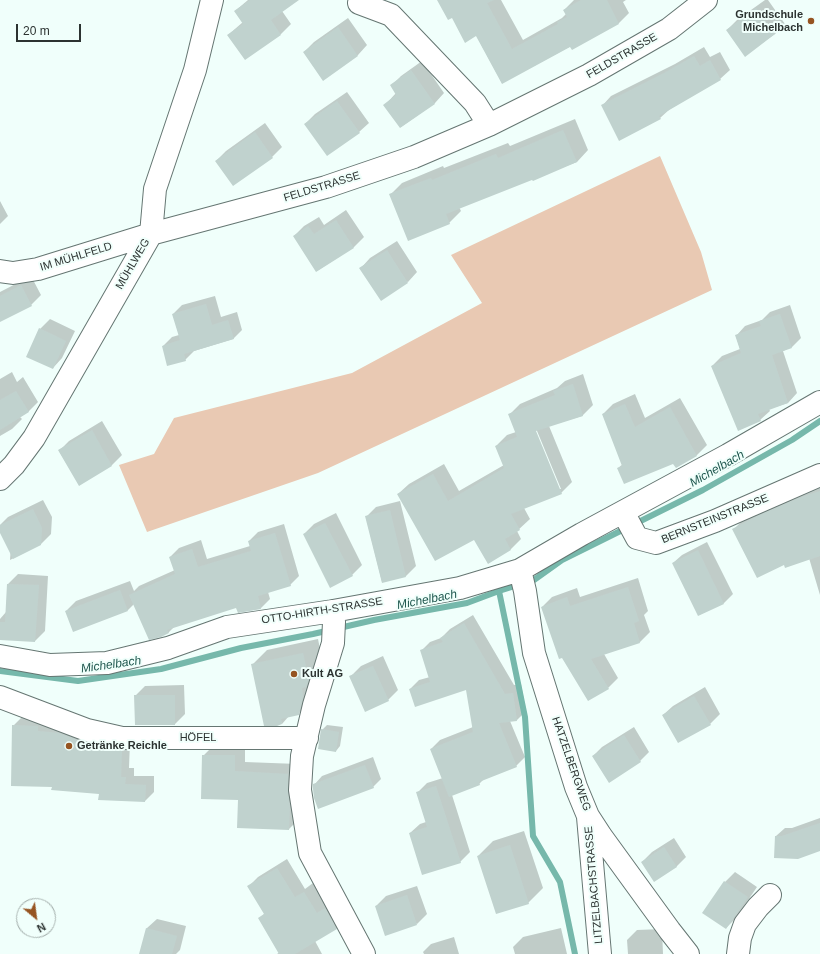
<!DOCTYPE html>
<html>
<head>
<meta charset="utf-8">
<style>
  body { margin:0 }
  #map { position:relative; width:820px; height:954px; overflow:hidden; background:#f0fffb; font-family:Helvetica,sans-serif }
  canvas { display:block }
  .north { position:absolute; left:16px; top:898px; width:40px; height:40px; box-sizing:border-box; background:#f0fffb; border:1px solid #a2adaa; border-radius:50%; rotate:151deg; font-size:11px; font-weight:700; line-height:16px; text-align:center; color:#2c3331 }
  .north::after { content:''; display:block; margin:auto; width:14px; height:18px; background:#965421; clip-path:polygon(50% 0,100% 100%,50% 72%,0 100%) }
  .scale { position:absolute; left:16px; top:24px; width:65px; height:18px; box-sizing:border-box; border:2px solid #2c3331; border-top:0; padding-left:5px; font-size:12px; line-height:14px; white-space:nowrap; color:#2c3331; -webkit-text-stroke:3px #f0fffb; paint-order:stroke }
</style>
</head>
<body>
<div id="map">
<canvas width="820" height="954"></canvas>
<div class="north">N</div>
<div class="scale">20 m</div>
</div>
<script>
const g = document.querySelector('canvas').getContext('2d');
g.lineJoin = 'round';
function fillPath(path, color) { g.fillStyle = color; g.fill(path, 'evenodd'); }
const poly = rows => new Path2D(rows.map(r => 'M' + r).join(''));
function trace(path, color, width, dash) { g.strokeStyle = color; g.lineWidth = width; g.lineCap = dash ? 'butt' : 'round'; g.setLineDash(dash || []); g.stroke(path); }
function write(font, color, halo, rows, align = 'center') {
  g.font = font + ' Helvetica,sans-serif'; g.lineWidth = 4; g.setLineDash([]); g.textBaseline = 'middle'; g.strokeStyle = halo; g.fillStyle = color; for (const [text, x, y, turn = 0] of rows) {
    g.save(); g.translate(x, y); g.rotate((+turn || 0) * Math.PI / 180); g.textAlign = isNaN(turn) ? turn : align; if (halo) g.strokeText(text, 0, 0); g.fillText(text, 0, 0); g.restore();
  }
}
const green = poly([
  [660,156,701,252,712,290,318,473,147,532,119,465,154,454,174,418,352,373,482,303,451,255]
]);
const shadow = poly([
  [248,0,298,0,282,11,291,24,281,34,245,59,228,35,243,22,235,11],
  [439,0,501,0,523,40,562,18,566,14,564,10,574,0,626,0,623,2,629,13,619,23,572,49,571,46,502,83,476,35,452,17],
  [765,0,768,0,785,24,775,34,745,55,727,30,737,20],
  [348,18,367,45,358,55,323,80,304,52,314,42],
  [704,47,710,57,720,52,730,70,720,79,670,109,660,118,602,106,611,96,675,64],
  [422,61,444,93,435,103,401,127,385,105,396,93,391,86,401,76],
  [347,92,369,123,359,132,305,124,315,114],
  [575,119,588,150,577,162,459,207,461,211,449,223,390,195,402,183,443,166,444,168,508,143,510,146],
  [265,123,282,147,272,157,233,184,216,161,226,151],
  [0,201,8,216,0,224],
  [346,210,364,237,354,247,317,271,294,236,304,226,319,217,324,225],
  [397,241,417,272,408,282,361,268,370,258],
  [31,276,41,295,31,305,0,318,0,292],
  [215,296,221,317,237,312,242,330,233,339,194,351,185,360,163,346,172,337,179,335,173,314,182,305],
  [790,305,801,338,792,347,783,351,797,393,788,403,769,409,770,411,760,420,712,366,722,356,740,349,736,336,745,326,762,320,770,312],
  [50,319,75,331,62,358,53,368,40,329],
  [12,372,17,382,23,377,38,402,28,412,20,417,22,419,12,429,0,436,0,379],
  [583,374,593,405,582,416,549,426,572,482,561,493,524,508,530,519,517,531,521,539,511,549,488,563,474,538,398,494,409,484,444,464,459,491,504,465,496,446,507,435,516,432,509,415,520,404,557,388,565,381],
  [535,426,561,489,559,489,533,427],
  [635,394,645,418,680,398,707,445,697,455,676,467,673,462,618,468,623,464,603,414,613,404],
  [102,421,122,455,112,465,79,484,59,451,69,441],
  [820,486,820,595,809,558,784,564,734,529,742,521],
  [43,500,52,517,51,534,41,544,10,560,11,546,0,531,0,525,8,517],
  [400,501,416,566,406,576,382,582,366,517,376,507],
  [336,513,362,565,352,575,304,534,314,524],
  [284,524,299,576,290,585,268,592,270,599,261,608,239,612,237,606,174,627,168,633,134,604,128,610,66,611,76,601,130,581,134,591,139,586,175,570,170,557,179,548,201,540,207,559,250,546,249,541,258,532],
  [707,542,733,594,724,603,699,615,673,563,682,555],
  [18,574,48,576,45,631,35,641,0,639,0,619,6,612,8,584],
  [638,578,648,611,644,615,650,632,640,642,604,654,618,678,608,688,542,607,552,597,577,588,580,597],
  [473,615,514,685,521,684,526,711,517,720,510,721,525,757,516,766,484,779,479,784,452,795,470,852,460,862,410,833,420,824,426,822,417,793,427,783,443,778,431,749,440,740,473,727,467,688,410,689,419,680,430,677,421,651,430,642,441,638,450,629],
  [318,639,323,664,313,699,298,714,289,716,282,724,252,665,267,650],
  [383,656,398,690,388,700,351,676,361,666],
  [184,685,185,714,175,724,135,696,145,686],
  [705,687,720,714,710,724,663,715,673,706],
  [22,717,130,742,129,768,134,768,134,776,154,776,154,792,145,801,100,793,53,786,13,726],
  [327,725,343,727,340,746,336,751,322,730],
  [634,727,649,752,640,761,593,756,602,747],
  [213,746,245,746,245,762,298,764,299,819,289,829,239,799,203,756],
  [373,757,381,779,373,787,314,785,322,776],
  [820,818,820,850,776,836,785,828,792,828],
  [524,831,543,888,528,903,478,856,493,841],
  [674,838,686,857,676,867,642,862,652,852],
  [287,859,305,889,313,883,326,904,345,919,336,929,315,941,322,954,277,954,280,952,260,918,265,913,249,886,258,877],
  [735,872,757,887,736,918,726,928,704,913,725,882],
  [417,886,427,914,417,924,376,906,386,896],
  [157,919,186,926,180,950,176,954,148,954,147,928],
  [561,928,567,954,515,954,513,947,523,937],
  [662,929,663,954,628,954,627,940,637,930],
  [454,937,459,954,424,954,423,952,431,944]
]);
const stream = poly([
  [499,591,525,717,533,836,560,882,575,954],
  [0,671,78,681,161,669,241,648,313,634,374,620,467,603,499,591,534,580,562,560,703,490,792,440,820,421]
]);
const building = poly([
  [250,0,299,0,271,20,281,35,245,60,227,35,243,24,234,11],
  [437,0,494,0,487,3,512,49,558,24,557,22,567,17,563,10,581,0,607,0,619,24,572,50,570,47,502,84,476,36,465,43,452,18,448,20],
  [756,8,775,34,745,57,726,30],
  [338,27,358,56,323,81,303,52],
  [694,56,700,66,710,60,721,80,659,116,661,119,619,141,601,105,664,73],
  [411,70,435,104,400,128,383,105,396,95,390,85],
  [337,101,360,133,327,156,304,124],
  [563,130,577,162,533,181,532,180,446,214,450,224,408,241,389,194,431,178,432,180,496,154,498,158],
  [255,132,273,158,233,186,215,161],
  [336,220,354,248,316,272,293,236,308,226,314,234],
  [387,250,408,283,381,301,359,268],
  [21,285,32,306,0,322,0,296],
  [206,304,212,325,228,320,234,339,184,354,186,361,167,366,162,346,180,340,172,314],
  [780,314,792,348,772,355,788,403,758,414,761,421,738,431,711,366,741,353,735,335,761,326,759,321],
  [39,328,66,341,53,369,26,357],
  [573,384,583,416,536,431,562,494,511,514,520,530,505,539,511,550,488,564,474,540,435,561,397,494,433,474,448,501,504,468,495,446,517,437,508,414,555,395,553,391],
  [16,391,29,412,0,430,0,400],
  [625,404,635,427,670,407,697,456,676,468,673,464,624,484,617,468,622,466,602,414],
  [92,430,112,466,79,486,58,450],
  [820,491,820,556,785,568,784,565,757,578,732,529,763,513,799,498],
  [33,509,42,528,41,545,13,559,0,533,0,525],
  [390,510,406,577,382,583,365,516],
  [325,523,353,576,330,588,303,534],
  [275,533,291,586,258,596,261,609,238,613,236,608,167,630,169,633,161,637,149,640,129,595,175,574,169,557,192,549,198,567,251,551,248,541],
  [698,550,724,604,698,616,672,563],
  [7,584,39,585,35,642,0,640,0,622,5,622],
  [628,587,639,621,634,623,640,643,591,659,609,689,588,701,562,658,559,659,541,607,567,597,570,606],
  [120,590,128,611,73,632,65,611],
  [464,623,505,694,513,693,517,721,499,723,517,767,479,782,480,785,449,797,430,749,473,732,466,690,415,707,409,689,430,682,420,650,443,642,440,638],
  [303,653,309,680,306,687,302,688,303,697,299,715,281,719,282,724,277,726,264,726,251,664],
  [373,666,389,701,365,712,349,676],
  [134,695,175,695,175,725,135,725],
  [694,696,711,725,678,743,662,715],
  [12,725,38,726,38,731,59,733,80,741,79,747,111,748,122,750,121,777,126,777,125,784,146,785,145,802,98,800,99,794,51,790,52,787,11,786],
  [321,729,339,732,336,752,318,749],
  [624,735,641,762,609,783,592,756],
  [202,755,235,755,235,771,288,774,288,789,290,807,289,830,237,828,238,800,201,799],
  [365,765,374,788,318,809,314,798,313,789,313,784],
  [436,786,461,863,422,875,409,833,427,827,416,792],
  [820,823,820,851,798,859,774,858,775,836,782,836],
  [510,845,529,904,496,914,477,856],
  [664,847,677,867,654,882,641,862],
  [277,868,295,897,304,892,317,913,325,908,337,929,295,954,279,954,258,918,264,914,247,886],
  [724,881,748,897,726,929,702,913],
  [407,895,417,925,385,936,375,906],
  [146,928,177,936,172,954,139,954]
]);
const street = poly([
  [359,3,391,15,475,103,489,125],
  [0,271,13,273,38,269,151,234,233,212,326,187,414,157,489,125,589,75,669,29,706,0],
  [0,479,14,465,34,438,151,234,155,189,195,70,212,0],
  [623,512,637,538,656,543,715,521,820,475],
  [520,570,525,591,534,653,576,787,588,816,601,836,670,931,688,954],
  [333,611,334,622,333,643,314,705,302,756,300,790,310,853,364,954],
  [0,656,50,665,107,663,168,648,227,627,333,611,460,588,520,570,582,534,728,455,820,402],
  [0,697,87,730,122,738,307,738],
  [588,817,600,954],
  [738,954,740,938,745,924,758,907,770,895]
]);
const markers = [
  [811,21,4,"#965421"],
  [294,674,4,"#965421"],
  [69,746,4,"#965421"]
];
const poiNames = [
  ["Grundschule",803,15,"right"],
  ["Michelbach",803,28,"right"],
  ["Kult AG",302,674],
  ["Getränke Reichle",77,746]
];
const streetNames = [
  ["FELDSTRASSE",622,56,-30],
  ["FELDSTRASSE",322,187,-17],
  ["IM MÜHLFELD",76,257,-17],
  ["MÜHLWEG",133,264,-60],
  ["BERNSTEINSTRASSE",715,519,-22],
  ["OTTO-HIRTH-STRASSE",322,611,-9],
  ["HÖFEL",198,738],
  ["HATZELBERGWEG",571,764,71],
  ["LITZELBACHSTRASSE",594,885,-95]
];
const waterNames = [
  ["Michelbach",717,469,-30],
  ["Michelbach",427,600,-11],
  ["Michelbach",111,665,-8]
];
fillPath(green, '#e9c9b3');
fillPath(shadow, '#0003');
trace(stream, '#76b8ab', 6);
fillPath(building, '#c0d2ce');
trace(street, '#657672', 24);
trace(street, '#fff', 22);
for (const [x, y, r, color] of markers) { const dot = new Path2D(); dot.arc(x, y, r, 0, 2 * Math.PI); g.fillStyle = color; g.fill(dot); trace(dot, '#f0fffb', 1.5); }
write('bold 11px', '#2c3331', '#f0fffb', poiNames, 'left');
write('11px', '#2c3331', '#f0fffb', streetNames);
write('italic 12px', '#1f574e', '#f0fffb', waterNames);
</script>
</body>
</html>
